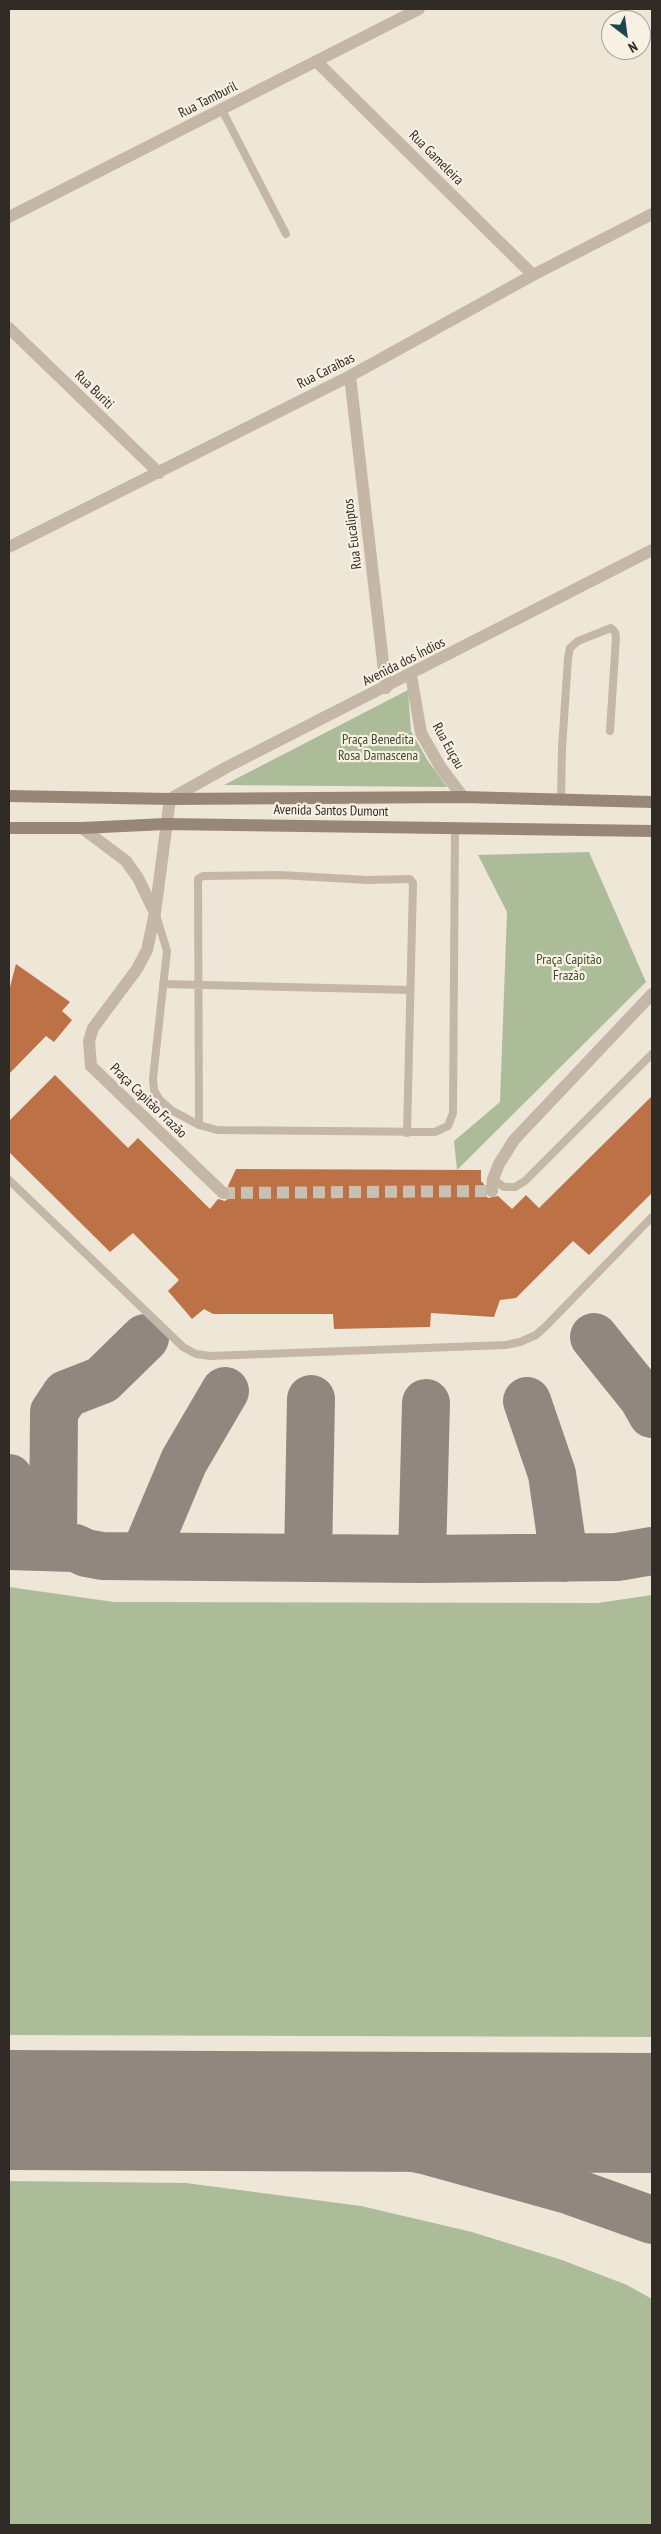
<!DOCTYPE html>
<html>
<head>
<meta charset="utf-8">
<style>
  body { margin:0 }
  #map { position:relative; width:661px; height:2534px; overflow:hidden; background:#eee6d7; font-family:"PT Sans Narrow",sans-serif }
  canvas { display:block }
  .frame { position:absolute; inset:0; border:10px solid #312b25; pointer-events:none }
  .north { position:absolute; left:601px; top:10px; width:50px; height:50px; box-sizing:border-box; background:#f7f0e3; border:1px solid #a8a197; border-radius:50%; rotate:150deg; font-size:14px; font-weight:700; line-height:20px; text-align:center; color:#312b25 }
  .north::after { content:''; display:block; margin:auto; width:18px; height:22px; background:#1e464f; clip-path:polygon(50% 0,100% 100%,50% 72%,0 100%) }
</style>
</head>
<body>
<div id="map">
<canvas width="661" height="2534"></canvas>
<div class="frame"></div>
<div class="north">N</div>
</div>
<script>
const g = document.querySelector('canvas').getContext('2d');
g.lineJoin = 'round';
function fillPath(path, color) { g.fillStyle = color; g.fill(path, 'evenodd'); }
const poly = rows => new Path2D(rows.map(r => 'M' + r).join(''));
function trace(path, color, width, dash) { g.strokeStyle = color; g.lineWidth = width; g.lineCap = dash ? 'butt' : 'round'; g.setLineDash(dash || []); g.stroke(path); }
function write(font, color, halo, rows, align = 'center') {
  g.font = font + ' "PT Sans Narrow",sans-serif'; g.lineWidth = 4.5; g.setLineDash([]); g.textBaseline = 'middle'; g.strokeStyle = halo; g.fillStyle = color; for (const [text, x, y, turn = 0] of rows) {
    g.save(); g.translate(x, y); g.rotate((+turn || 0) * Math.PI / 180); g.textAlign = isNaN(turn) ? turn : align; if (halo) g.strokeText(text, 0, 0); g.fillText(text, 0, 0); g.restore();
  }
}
const green = poly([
  [408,690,411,731,428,761,447,787,224,785],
  [589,852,646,982,457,1170,454,1141,500,1102,507,912,478,855],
  [9,1587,114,1602,598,1603,652,1595,652,2037,9,2035],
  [9,2181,186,2183,361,2206,472,2232,562,2260,627,2285,652,2299,652,2525,9,2525]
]);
const taxiway = poly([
  [594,1337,643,1398,652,1414],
  [527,1401,552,1474,564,1558],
  [9,1478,29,1527,46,1546],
  [9,1546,75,1548,86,1553,102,1556,422,1559,617,1557,652,1551],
  [53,1546,54,1412,66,1394,102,1380,145,1338],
  [144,1556,184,1461,225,1391],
  [308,1558,311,1399],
  [422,1559,426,1403],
  [243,2111,428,2151,565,2189,652,2220]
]);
const runway = poly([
  [9,2110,652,2113]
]);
const building = poly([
  [16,964,70,1002,62,1011,72,1020,54,1042,46,1036,9,1074,9,991],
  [55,1075,128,1148,138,1138,210,1209,218,1199,225,1201,229,1198,231,1191,228,1186,236,1169,481,1170,481,1181,484,1184,484,1194,488,1198,498,1196,512,1209,526,1195,539,1208,652,1096,652,1193,589,1255,573,1241,516,1298,500,1300,494,1317,431,1313,430,1327,334,1329,333,1314,213,1314,204,1309,192,1319,168,1291,179,1280,133,1233,110,1252,9,1152,9,1121]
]);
const minorTunnel = poly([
  [223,1193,492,1191]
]);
const service = poly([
  [222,110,286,234],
  [561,799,562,749,568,658,570,648,578,641,611,628,615,632,616,637,610,731],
  [156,915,167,951,153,1078,154,1090,159,1099,171,1110,199,1125,217,1130,435,1132,448,1126,453,1113,455,828],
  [163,984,410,990],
  [199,1125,198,879,203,876,280,875,367,880,410,879,413,883,407,1133],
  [493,1179,504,1187,515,1187,525,1181,652,1054],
  [9,1180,183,1347,196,1354,210,1356,506,1345,520,1342,536,1335,546,1326,652,1217]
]);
const minor = poly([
  [317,62,533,275],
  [9,217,419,9],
  [9,328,159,473],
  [350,376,386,688],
  [9,547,350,376,533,275,652,214],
  [411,675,421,733,441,768,463,797],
  [82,828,126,861,138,878,155,913],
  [492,1191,493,1179,499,1164,514,1140,652,994],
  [223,1193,91,1066,89,1041,93,1028,137,969,147,950,155,913,170,799,227,767,652,550]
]);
const secondary = poly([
  [9,796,170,799,463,797,652,802],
  [9,828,82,828,165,824,652,831]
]);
const streetNames = [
  ["Rua Tamburil",208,100,-27],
  ["Rua Gameleira",436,158,45],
  ["Rua Caraíbas",326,371,-27],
  ["Rua Buriti",94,390,44],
  ["Rua Eucaliptos",353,534,-97],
  ["Avenida dos Índios",404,662,-27],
  ["Rua Euçau",448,746,61],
  ["Avenida Santos Dumont",331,811,1],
  ["Praça Capitão Frazão",148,1101,44]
];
const parkNames = [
  ["Praça Benedita",378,740],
  ["Rosa Damascena",378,756],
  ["Praça Capitão",569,960],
  ["Frazão",569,976]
];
fillPath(green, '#acbc99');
trace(taxiway, '#90887e', 48);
trace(runway, '#90887e', 120);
fillPath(building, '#bd7147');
trace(minorTunnel, '#c8c1b3', 12, [12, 6]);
trace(service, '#c5b7a5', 8);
trace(minor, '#c5b7a5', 12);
trace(secondary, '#988776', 12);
write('14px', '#312b25', '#f7f0e3', streetNames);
write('14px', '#3d4e2b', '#f7f0e3', parkNames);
</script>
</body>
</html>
